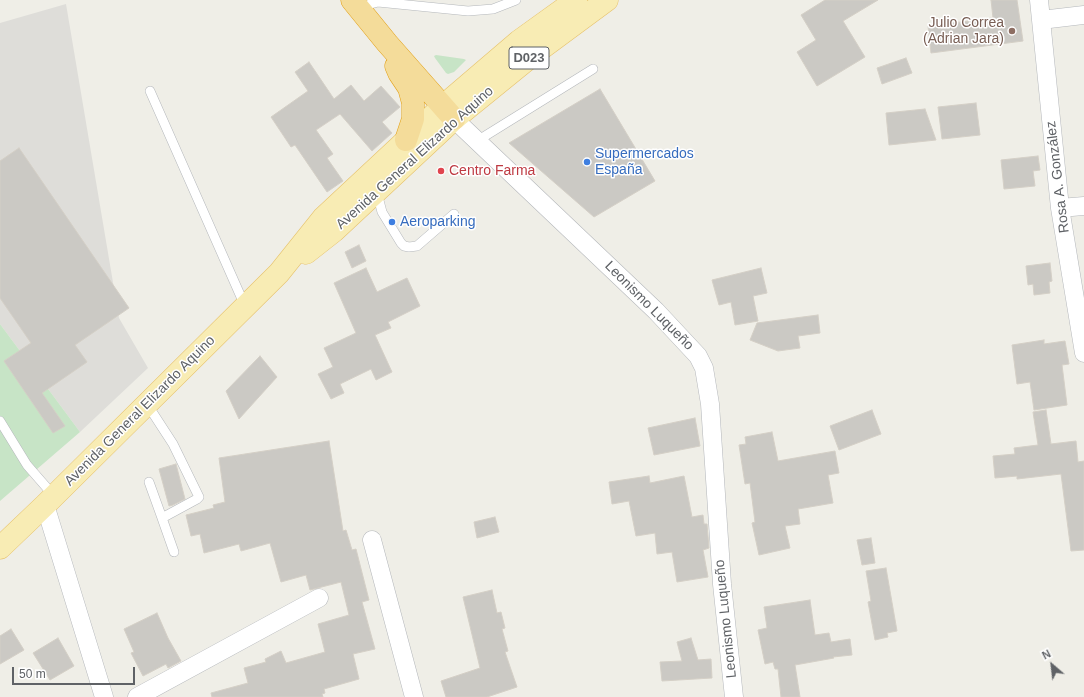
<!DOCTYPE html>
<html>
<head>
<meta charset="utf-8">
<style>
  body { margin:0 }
  #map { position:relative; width:1084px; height:697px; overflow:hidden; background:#efeee7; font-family:Arial,sans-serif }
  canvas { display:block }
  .north { position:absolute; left:1032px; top:645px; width:40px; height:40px; -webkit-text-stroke:3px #fff; paint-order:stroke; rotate:332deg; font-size:11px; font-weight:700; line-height:16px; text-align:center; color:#5f6266 }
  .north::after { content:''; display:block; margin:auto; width:14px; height:18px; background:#5f6266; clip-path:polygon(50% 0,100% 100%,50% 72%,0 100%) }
  .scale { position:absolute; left:12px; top:667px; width:123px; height:18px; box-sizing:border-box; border:2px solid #5f6266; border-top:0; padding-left:5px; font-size:12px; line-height:14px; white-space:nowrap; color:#5f6266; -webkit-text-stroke:3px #fff; paint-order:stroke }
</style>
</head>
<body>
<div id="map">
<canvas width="1084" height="697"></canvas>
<div class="north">N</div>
<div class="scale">50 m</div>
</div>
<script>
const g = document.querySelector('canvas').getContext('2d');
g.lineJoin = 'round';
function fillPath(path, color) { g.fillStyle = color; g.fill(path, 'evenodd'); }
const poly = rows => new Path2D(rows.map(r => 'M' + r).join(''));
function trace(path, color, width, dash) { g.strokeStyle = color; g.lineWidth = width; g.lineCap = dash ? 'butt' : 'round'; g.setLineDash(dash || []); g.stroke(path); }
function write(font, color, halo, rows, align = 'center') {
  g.font = font + ' Arial,sans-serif'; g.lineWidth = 3; g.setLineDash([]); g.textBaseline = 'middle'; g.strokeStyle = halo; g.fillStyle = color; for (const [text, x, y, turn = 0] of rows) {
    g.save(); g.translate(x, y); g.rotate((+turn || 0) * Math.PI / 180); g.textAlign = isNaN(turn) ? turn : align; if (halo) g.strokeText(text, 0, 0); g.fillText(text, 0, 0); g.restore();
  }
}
const industrial = poly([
  [66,4,119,318,148,368,80,432,0,324,0,23]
]);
const green = poly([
  [436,55,464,59,466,60,454,72,448,74,446,73,435,58,434,56],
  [0,324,80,432,0,501]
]);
const building = poly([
  [825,0,878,0,843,21,865,57,817,86,797,52,816,40,801,15,825,0],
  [991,0,1017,0,1023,41,931,53,928,26,993,18,991,0],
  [906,58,912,73,882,84,877,68,906,58],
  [309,62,334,99,351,85,364,101,381,86,400,107,382,122,392,133,372,151,340,114,316,130,333,154,327,158,343,181,327,192,295,145,291,147,271,117,308,91,295,72,309,62],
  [600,89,655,181,594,217,509,143,600,89],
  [976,103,980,135,942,139,938,107,976,103],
  [925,109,936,140,889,145,886,113,925,109],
  [19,148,129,308,75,345,87,362,42,393,65,426,53,433,4,361,31,343,0,298,0,161,19,148],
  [1038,156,1040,170,1033,171,1035,186,1004,189,1001,160,1038,156],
  [359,245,366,261,352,268,345,252,359,245],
  [1050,263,1052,281,1049,282,1050,293,1034,295,1033,284,1028,285,1026,266,1050,263],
  [366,268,377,292,407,278,420,306,388,322,391,328,375,335,392,372,376,380,371,369,340,384,344,393,331,399,318,374,333,367,324,348,356,333,334,283,366,268],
  [761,268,767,293,753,296,758,321,735,325,731,302,719,305,712,280,761,268],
  [818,315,820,333,798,336,800,348,778,351,750,340,757,323,818,315],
  [1044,340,1044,344,1065,341,1069,364,1062,365,1067,405,1034,410,1030,382,1017,384,1012,345,1044,340],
  [260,356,277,377,239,419,226,391,260,356],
  [872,410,881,434,839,450,830,426,872,410],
  [1046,410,1051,444,1076,441,1078,462,1084,461,1084,550,1071,551,1061,474,1017,479,1017,476,995,478,993,456,1015,454,1014,448,1038,445,1033,412,1046,410],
  [695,418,700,446,654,455,648,428,695,418],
  [772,432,778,461,835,451,839,473,828,475,833,503,798,509,800,524,785,526,790,548,759,555,752,523,755,522,750,483,745,484,739,445,746,444,745,437,772,432],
  [329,441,343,531,346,530,352,550,356,549,369,600,362,602,375,649,353,654,359,679,324,689,325,693,322,694,323,697,212,697,211,693,248,683,244,668,266,662,265,659,281,651,286,663,325,652,318,624,349,615,341,582,310,590,306,575,281,582,270,543,241,551,239,544,204,553,200,534,191,536,186,515,214,508,213,505,225,502,219,458,329,441],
  [176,464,185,499,173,505,169,506,159,469,176,464],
  [649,476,650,483,684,476,692,517,703,515,704,524,707,524,709,548,703,550,708,577,677,582,672,552,657,554,655,533,636,536,629,501,612,504,609,482,649,476],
  [495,517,499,532,477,538,474,522,495,517],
  [871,538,875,563,862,565,857,540,871,538],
  [886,568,897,631,887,633,888,637,875,640,868,602,871,601,866,571,886,568],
  [492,590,497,613,501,612,505,628,502,629,508,651,505,652,517,687,487,697,446,697,441,681,480,668,463,597,492,590],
  [810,600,815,635,829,633,831,642,850,639,852,655,833,657,834,658,795,665,800,697,781,697,778,669,775,669,773,662,765,664,758,630,767,628,764,607,810,600],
  [157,613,168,638,181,661,168,668,166,664,143,676,131,653,134,652,124,629,157,613],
  [11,629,24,650,0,664,0,636,11,629],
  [58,638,74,666,50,680,33,653,58,638],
  [691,638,698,660,711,659,712,678,662,681,660,662,682,661,677,642,691,638]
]);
const lane = poly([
  [360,10,367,5,378,2,468,11,493,9,516,0],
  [150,91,245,306],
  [477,141,593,69],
  [377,193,382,212,401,243,404,246,409,247,417,246,454,214],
  [147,404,173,444,199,497,197,499,162,518,174,552],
  [0,421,27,465,54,496],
  [149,482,162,518]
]);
const street = poly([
  [1039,0,1060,208,1084,353],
  [1041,20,1084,15],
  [454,119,656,311,698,356,704,368,710,404,722,584,734,697],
  [1060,208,1084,206],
  [45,505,104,697],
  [372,540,414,697],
  [137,697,319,598]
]);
const primary = poly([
  [306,253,334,231,454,119,534,54,607,0],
  [0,548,45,505,279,273,323,218,443,106,519,41,576,0]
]);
const highway = poly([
  [352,0,387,43,454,119],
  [396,66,399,73,409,88,413,103,413,119,406,140]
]);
const markers = [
  [1012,31,4,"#8d6e63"],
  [587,162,4,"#3f7fe0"],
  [441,171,4,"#e0444e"],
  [392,222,4,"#3f7fe0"]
];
const shields = [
  [529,58,40]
];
const shieldNames = [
  ["D023",529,58]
];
const educationNames = [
  ["Julio Correa",1004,23],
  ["(Adrian Jara)",1004,39]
];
const shopNames = [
  ["Supermercados",595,154],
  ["España",595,170],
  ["Aeroparking",400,222]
];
const streetNames = [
  ["Avenida General Elizardo Aquino",415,158,-42],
  ["Rosa A. González",1058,177,-97],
  ["Leonismo Luqueño",649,306,45],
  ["Avenida General Elizardo Aquino",140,411,-45],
  ["Leonismo Luqueño",726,619,-96]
];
const healthNames = [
  ["Centro Farma",449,171]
];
fillPath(industrial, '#deddd9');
fillPath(green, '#c7e4c6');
fillPath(building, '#cbc9c4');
trace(building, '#d4cfc6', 1);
trace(lane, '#b4b7bb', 10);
trace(street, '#b4b7bb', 19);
trace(primary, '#e6c16a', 23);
trace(highway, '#e29f14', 23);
trace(lane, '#fff', 9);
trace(street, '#fff', 18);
trace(primary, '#f8ecb4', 22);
trace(highway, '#f4dc9a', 22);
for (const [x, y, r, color] of markers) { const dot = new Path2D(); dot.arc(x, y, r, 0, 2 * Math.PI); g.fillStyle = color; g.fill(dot); trace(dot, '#fff', 1.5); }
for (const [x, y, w] of shields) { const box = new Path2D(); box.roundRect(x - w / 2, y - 11, w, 22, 3); g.fillStyle = '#fff'; g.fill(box); trace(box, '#5f6266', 1); }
write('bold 13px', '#5f6266', null, shieldNames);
write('14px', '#785e54', '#fff', educationNames, 'right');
write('14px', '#366cbe', '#fff', shopNames, 'left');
write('14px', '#5f6266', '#fff', streetNames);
write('14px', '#be3a42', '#fff', healthNames, 'left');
</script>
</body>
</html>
